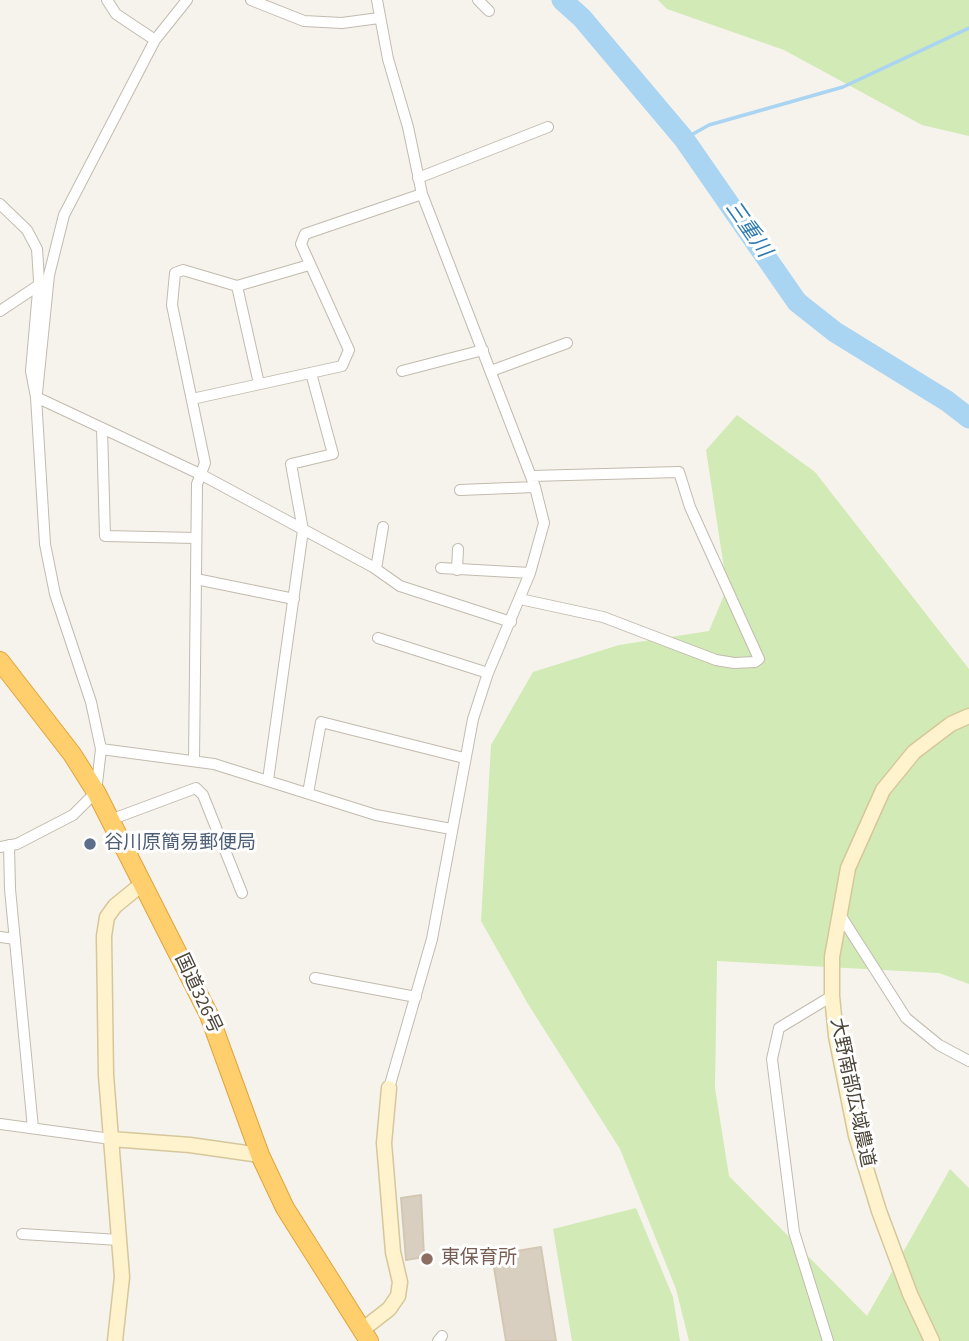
<!DOCTYPE html>
<html>
<head>
<meta charset="utf-8">
<style>
  body { margin:0 }
  canvas { display:block; background:#f6f3ec }
</style>
</head>
<body>
<canvas width="969" height="1341"></canvas>
<script>
const g = document.querySelector('canvas').getContext('2d');
g.lineJoin = 'round';
function fillPath(path, color) { g.fillStyle = color; g.fill(path, 'evenodd'); }
const poly = rows => new Path2D(rows.map(r => 'M' + r).join(''));
function trace(path, color, width, dash) { g.strokeStyle = color; g.lineWidth = width; g.lineCap = dash ? 'butt' : 'round'; g.setLineDash(dash || []); g.stroke(path); }
function write(font, color, halo, rows, align = 'center') {
  g.font = font + ' "Source Sans 3","Noto Sans JP",sans-serif'; g.lineWidth = 6; g.setLineDash([]); g.textBaseline = 'middle'; g.strokeStyle = halo; g.fillStyle = color; for (const [text, x, y, turn = 0] of rows) {
    g.save(); g.translate(x, y); g.rotate((+turn || 0) * Math.PI / 180); g.textAlign = isNaN(turn) ? turn : align; if (halo) g.strokeText(text, 0, 0); g.fillText(text, 0, 0); g.restore();
  }
}
const green = poly([
  [658,0,969,0,969,136,922,125,784,50,667,9],
  [737,415,815,472,969,669,969,984,939,973,717,961,715,1088,729,1176,867,1316,950,1169,969,1188,969,1341,689,1341,676,1289,620,1149,528,1004,481,921,491,745,533,672,619,645,709,631,727,588,706,450],
  [636,1208,673,1297,680,1341,572,1341,553,1229]
]);
const stream = poly([
  [684,139,709,125,843,87,969,28]
]);
const river = poly([
  [562,0,582,18,684,139,797,302,835,332,947,401,969,418]
]);
const building = poly([
  [421,1195,424,1257,406,1260,401,1198,421,1195],
  [541,1247,556,1341,506,1341,492,1255,541,1247]
]);
const street = poly([
  [107,0,116,14,155,40],
  [251,0,304,21,342,23,379,18],
  [377,0,388,59,408,127,422,194,535,487,544,523,530,573,488,673,473,719,432,939,389,1088],
  [478,0,489,11],
  [418,178,548,127],
  [0,204,27,230,37,249,39,280,31,371,36,397,45,544,55,594,91,702,101,749,96,792,73,815,17,844,0,847],
  [237,286,259,384],
  [0,311,39,285],
  [402,371,483,350],
  [491,371,567,343],
  [37,393,49,275,64,215,155,40,187,0],
  [36,397,202,475,373,567,400,586,511,622],
  [192,399,342,366,349,350,301,244,305,234,422,194],
  [102,428,105,536,196,538],
  [460,490,535,487],
  [441,568,530,573],
  [376,569,383,527],
  [457,570,458,549],
  [196,579,294,599],
  [520,599,603,617,716,660,734,663,755,662,759,659,690,507,679,472,531,476],
  [378,638,488,673],
  [101,749,214,764,376,815,451,829],
  [194,760,197,484,205,463,172,305,175,273,183,270,237,286,309,265],
  [268,780,303,530,291,464,333,454,311,373],
  [308,793,321,722,464,758],
  [110,820,196,788,203,795,242,893],
  [9,845,10,889,33,1128],
  [839,913,906,1018,939,1045,969,1061],
  [0,937,15,939],
  [315,978,416,997],
  [0,1124,111,1139],
  [22,1234,119,1240],
  [438,1341,442,1336],
  [828,1341,794,1232,772,1059,779,1028,832,996]
]);
const secondary = poly([
  [111,1139,190,1145,260,1155],
  [362,1330,389,1309,398,1296,400,1282,393,1252,384,1143,389,1088],
  [115,1341,122,1277,106,1075,104,936,107,917,115,906,142,884],
  [932,1341,910,1294,879,1211,856,1136,836,1036,832,996,832,957,848,868,883,790,914,752,951,724,969,716]
]);
const highway = poly([
  [0,661,72,754,96,792,209,1015,260,1155,285,1208,369,1341]
]);
const markers = [
  [90,844,7,"#5c6f8a"],
  [427,1259,7,"#8d6e63"]
];
const serviceNames = [
  ["谷川原簡易郵便局",104,844]
];
const streetNames = [
  ["国道326号",197,994,65],
  ["大野南部広域農道",851,1093,78]
];
const educationNames = [
  ["東保育所",441,1259]
];
const waterNames = [
  ["三重川",747,230,55]
];
fillPath(green, '#d2eab5');
trace(stream, '#a9d4f2', 3.5);
trace(river, '#a9d4f2', 21);
fillPath(building, '#d8cfc1');
trace(building, '#d3c7b4', 2);
trace(street, '#c2bbae', 12);
trace(secondary, '#d6c79b', 17);
trace(highway, '#e0a43c', 20);
trace(street, '#fff', 10);
trace(secondary, '#fff3cd', 14);
trace(highway, '#ffcf6e', 18);
for (const [x, y, r, color] of markers) { const dot = new Path2D(); dot.arc(x, y, r, 0, 2 * Math.PI); g.fillStyle = color; g.fill(dot); trace(dot, '#fff', 2.5); }
write('19px', '#4e5e75', '#fff', serviceNames, 'left');
write('19px', '#4b4439', '#fff', streetNames);
write('19px', '#785e54', '#fff', educationNames, 'left');
write('italic 21px', '#2e7ab2', '#fff', waterNames);
</script>
</body>
</html>
